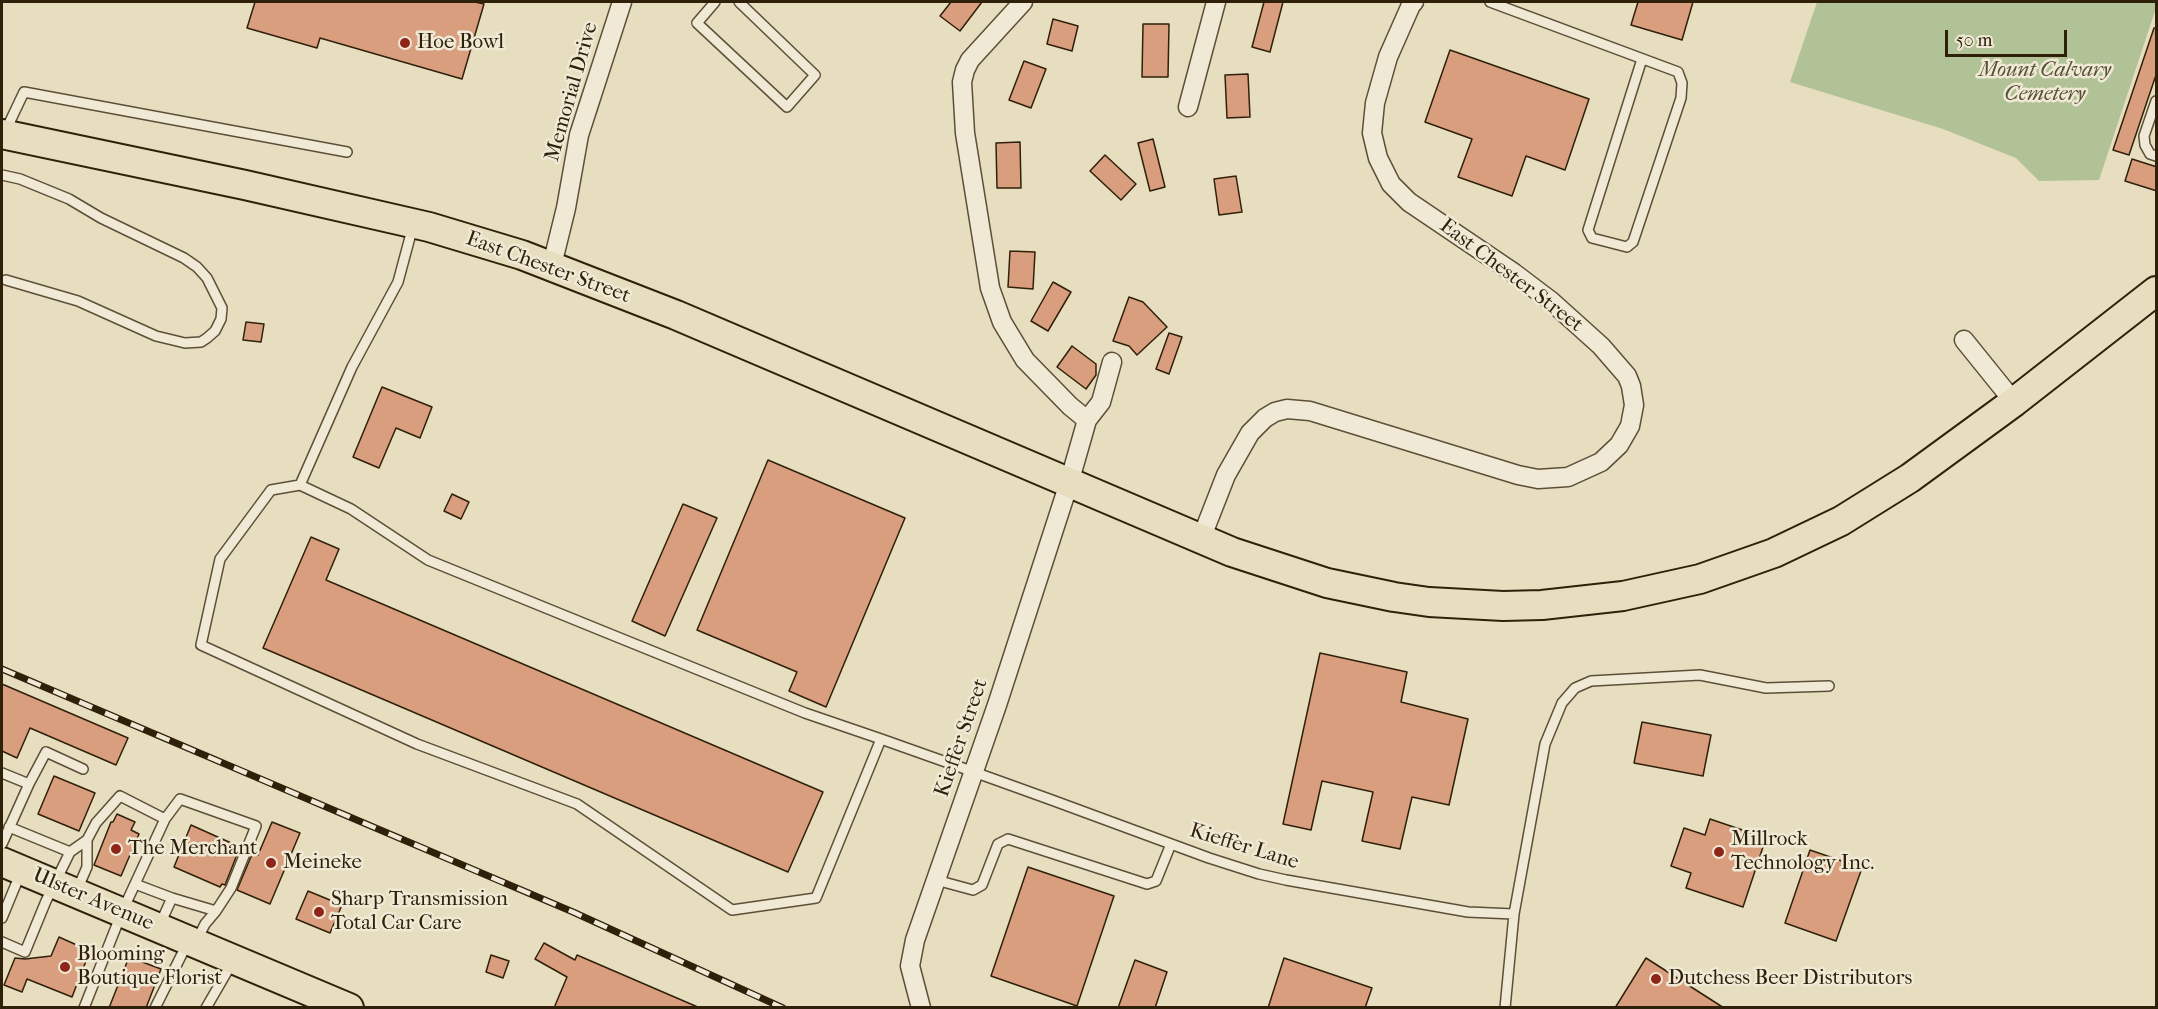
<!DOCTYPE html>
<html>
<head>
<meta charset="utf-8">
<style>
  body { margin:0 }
  #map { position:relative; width:2158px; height:1009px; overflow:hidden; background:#e7ddbf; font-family:"IM FELL French Canon",serif }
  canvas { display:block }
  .frame { position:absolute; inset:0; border:3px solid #2f200a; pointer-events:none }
  .scale { position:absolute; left:1945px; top:30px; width:122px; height:27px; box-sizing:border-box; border:3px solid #2f200a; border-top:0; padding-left:8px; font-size:18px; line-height:21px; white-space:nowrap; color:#2f200a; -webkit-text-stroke:4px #efe9d5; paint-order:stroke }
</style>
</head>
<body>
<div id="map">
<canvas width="2158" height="1009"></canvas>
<div class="frame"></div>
<div class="scale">50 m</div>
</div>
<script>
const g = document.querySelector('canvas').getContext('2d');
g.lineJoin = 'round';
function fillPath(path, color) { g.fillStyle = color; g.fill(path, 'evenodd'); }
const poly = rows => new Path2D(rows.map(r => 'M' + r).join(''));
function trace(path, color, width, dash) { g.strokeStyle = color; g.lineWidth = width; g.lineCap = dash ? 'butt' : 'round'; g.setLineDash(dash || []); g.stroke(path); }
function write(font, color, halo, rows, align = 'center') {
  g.font = font + ' "IM FELL French Canon",serif'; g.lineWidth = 5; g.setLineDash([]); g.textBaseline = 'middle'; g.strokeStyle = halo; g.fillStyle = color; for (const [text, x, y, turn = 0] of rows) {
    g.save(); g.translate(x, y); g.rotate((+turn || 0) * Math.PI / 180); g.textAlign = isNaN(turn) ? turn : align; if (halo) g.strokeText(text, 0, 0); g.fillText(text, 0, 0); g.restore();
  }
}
const green = poly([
  [1817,2,2156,2,2156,8,2099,180,2039,181,2016,158,1943,129,1790,82]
]);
const building = poly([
  [255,2,475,2,484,4,462,79,320,38,317,48,247,28,255,2],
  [951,2,982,2,960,31,940,16,951,2],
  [1264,2,1283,2,1270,52,1252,47,1264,2],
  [1638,2,1693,2,1682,40,1631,25,1638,2],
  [1053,19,1078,26,1072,51,1047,44,1053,19],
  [1143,24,1169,24,1168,77,1142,77,1143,24],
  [2154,28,2157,28,2157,72,2129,155,2113,150,2154,28],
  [1450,50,1589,99,1565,170,1526,156,1512,196,1458,177,1472,139,1425,122,1450,50],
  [1024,61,1046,69,1031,108,1009,100,1024,61],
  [1248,74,1250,117,1227,118,1225,75,1248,74],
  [1153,139,1165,187,1150,191,1138,143,1153,139],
  [1020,142,1021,188,997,188,996,143,1020,142],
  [1105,155,1136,184,1121,200,1090,171,1105,155],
  [2132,159,2157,167,2157,191,2125,181,2132,159],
  [1236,176,1242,212,1219,215,1214,179,1236,176],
  [1010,251,1035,252,1033,289,1008,287,1010,251],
  [1053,282,1071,292,1048,331,1031,321,1053,282],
  [1129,297,1143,302,1167,327,1137,355,1129,346,1113,341,1129,297],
  [246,322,264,324,261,342,243,340,246,322],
  [1169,333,1182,337,1169,374,1156,369,1169,333],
  [1072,346,1096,364,1096,375,1086,389,1057,367,1072,346],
  [382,387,432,407,420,438,396,428,379,468,353,457,382,387],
  [768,460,905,518,826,707,789,691,797,672,697,630,768,460],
  [452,494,469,502,461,519,444,511,452,494],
  [683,504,717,518,665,636,632,621,683,504],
  [311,537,339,549,326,580,823,792,788,872,263,648,311,537],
  [1320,653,1407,672,1401,702,1468,719,1449,805,1412,797,1400,849,1362,841,1373,792,1322,781,1311,830,1283,824,1320,653],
  [2,684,128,738,116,765,30,728,17,758,2,751,2,684],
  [1642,722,1711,735,1703,776,1634,763,1642,722],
  [54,776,95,793,79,831,38,814,54,776],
  [117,814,135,822,131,830,139,834,121,876,94,865,111,822,113,822,117,814],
  [1710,819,1766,838,1743,907,1686,888,1691,873,1671,866,1684,828,1705,835,1710,819],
  [272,822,300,833,270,904,237,890,253,852,258,855,272,822],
  [191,825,240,847,225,885,222,884,220,887,174,867,191,825],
  [1810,850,1862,868,1836,941,1785,923,1810,850],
  [1028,867,1114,896,1077,1006,991,976,1028,867],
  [308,891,342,905,330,933,296,919,308,891],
  [59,937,90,951,72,997,27,979,22,992,4,985,15,958,25,959,51,956,59,937],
  [544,943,575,960,577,955,700,1008,554,1008,567,977,535,959,544,943],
  [491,955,509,961,503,978,486,972,491,955],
  [129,957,161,969,146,1008,109,1008,129,957],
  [1284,958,1372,988,1365,1008,1268,1008,1284,958],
  [1646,958,1724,1008,1615,1008,1646,958],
  [1135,960,1167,972,1155,1008,1118,1008,1135,960]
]);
const service = poly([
  [715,2,697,23,787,107,815,75,739,2],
  [1490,2,1678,72,1682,83,1681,98,1633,242,1627,247,1592,238,1588,230,1642,59],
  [2156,101,2144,136,2145,145,2150,154,2156,156],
  [5,132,24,92,347,152],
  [2,175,20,179,69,199,101,218,184,258,197,267,207,278,222,308,221,319,215,331,207,338,201,342,185,343,156,336,78,301,6,280],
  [300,485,352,367,398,282,413,226],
  [881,739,816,898,732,910,577,804,417,744,201,645,220,559,271,490,300,485,351,509,428,560,600,630,805,713,881,739,974,772,1049,799,1209,858,1259,874,1286,880,1468,912,1514,914],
  [2,773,29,784,2,844],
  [29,784,46,752,83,769],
  [165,819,180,799,256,826,231,888,216,911,205,924,197,940],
  [70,852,87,840,96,823,120,796,165,819,122,912,84,1008],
  [936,880,973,890,982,885,998,844,1008,839,1147,884,1156,881,1171,844],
  [135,884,172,898],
  [77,890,87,867,87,840],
  [2,918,21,872],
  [160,924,172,898,216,911],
  [2,942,25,952,46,901,70,852,9,827],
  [155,1008,188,942],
  [206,1008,232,963],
  [1505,1008,1514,914,1545,744,1562,703,1575,688,1591,681,1700,675,1766,688,1829,686]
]);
const minor = poly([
  [1023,2,970,60,965,70,962,82,965,133,990,288,1002,322,1025,360,1070,406,1087,420],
  [1188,107,1216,2],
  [552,265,566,208,579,135,622,2],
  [1964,340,2014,402],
  [1201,539,1226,475,1250,433,1265,418,1275,412,1287,409,1310,411,1518,475,1538,479,1568,477,1601,462,1619,445,1630,426,1634,405,1631,386,1627,376,1601,346,1551,301,1514,273,1409,202,1391,184,1378,158,1372,133,1375,103,1388,57,1411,5,1414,2],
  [921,1008,910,966,915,940,997,705,1069,483,1087,420,1101,402,1112,362]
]);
const primary = poly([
  [2,134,245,185,429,227,522,255,676,315,1232,552,1327,583,1394,597,1429,602,1503,606,1542,605,1623,596,1700,579,1774,553,1841,521,1910,478,2014,402,2156,291],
  [2,862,349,1008]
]);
const rail = poly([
  [2,669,573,912,783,1008]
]);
const markers = [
  [405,43,6,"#8f2418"],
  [116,849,6,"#8f2418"],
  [1719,852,6,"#8f2418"],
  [271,863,6,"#8f2418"],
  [319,912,6,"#8f2418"],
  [65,967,6,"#8f2418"],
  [1656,979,6,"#8f2418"]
];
const poiNames = [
  ["Hoe Bowl",417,43],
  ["Millrock",1731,840],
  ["Technology Inc.",1731,864],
  ["The Merchant",128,849],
  ["Meineke",283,863],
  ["Sharp Transmission",331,900],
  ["Total Car Care",331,924],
  ["Blooming",77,955],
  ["Boutique Florist",77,979],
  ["Dutchess Beer Distributors",1668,979]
];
const parkNames = [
  ["Mount Calvary",2045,71],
  ["Cemetery",2045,95]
];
const streetNames = [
  ["Memorial Drive",572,92,-74],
  ["East Chester Street",548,268,20],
  ["East Chester Street",1511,276,37],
  ["Kieffer Street",962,738,-71],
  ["Kieffer Lane",1244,847,17],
  ["Ulster Avenue",93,900,23]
];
fillPath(green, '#b1c296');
fillPath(building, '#d99e7d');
trace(building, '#2f200a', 1.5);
trace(service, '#5d4f37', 12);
trace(minor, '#5d4f37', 21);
trace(primary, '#2f200a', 32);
trace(service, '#efe9d5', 9);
trace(minor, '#efe9d5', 18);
trace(primary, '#e7ddbf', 28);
trace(rail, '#2f200a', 7);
trace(rail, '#efe9d5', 4.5, [14]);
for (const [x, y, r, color] of markers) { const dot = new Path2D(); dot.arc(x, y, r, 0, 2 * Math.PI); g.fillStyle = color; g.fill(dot); trace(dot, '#efe9d5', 2); }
write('21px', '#2f200a', '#efe9d5', poiNames, 'left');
write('italic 21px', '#565134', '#efe9d5', parkNames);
write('21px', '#2f200a', '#efe9d5', streetNames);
</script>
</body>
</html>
